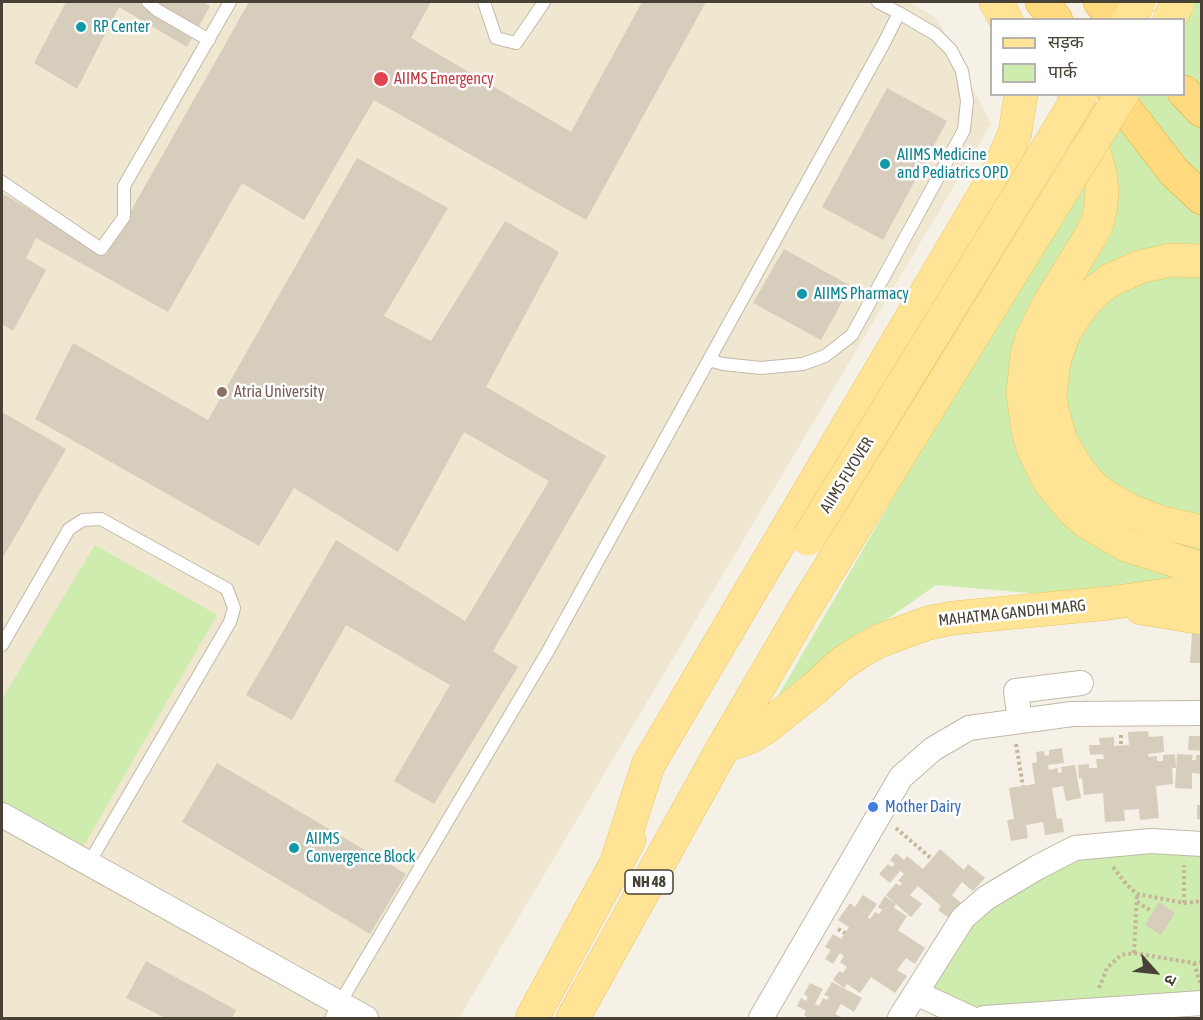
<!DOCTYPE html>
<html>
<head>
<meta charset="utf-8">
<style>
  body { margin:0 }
  #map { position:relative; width:1203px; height:1020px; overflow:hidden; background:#f5f1e7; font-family:"Asap Condensed","Noto Sans Devanagari",sans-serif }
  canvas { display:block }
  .frame { position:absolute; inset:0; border:3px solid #484236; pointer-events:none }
  .legend { position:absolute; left:990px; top:18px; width:195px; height:78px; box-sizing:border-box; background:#fff; border:2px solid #b6b3af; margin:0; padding:8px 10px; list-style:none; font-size:18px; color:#484236 }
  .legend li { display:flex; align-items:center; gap:12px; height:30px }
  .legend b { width:30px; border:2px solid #b6b3af }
  .north { position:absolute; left:1125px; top:942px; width:60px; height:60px; -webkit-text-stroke:4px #fff; paint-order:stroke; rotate:117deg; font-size:16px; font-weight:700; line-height:24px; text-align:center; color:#484236 }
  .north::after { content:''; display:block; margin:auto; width:21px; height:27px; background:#484236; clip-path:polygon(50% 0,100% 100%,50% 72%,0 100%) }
</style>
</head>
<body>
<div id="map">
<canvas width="1203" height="1020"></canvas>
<div class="frame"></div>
<ul class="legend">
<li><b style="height:8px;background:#ffe496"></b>सड़क</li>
<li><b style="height:16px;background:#ceecad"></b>पार्क</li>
</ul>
<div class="north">उ</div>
</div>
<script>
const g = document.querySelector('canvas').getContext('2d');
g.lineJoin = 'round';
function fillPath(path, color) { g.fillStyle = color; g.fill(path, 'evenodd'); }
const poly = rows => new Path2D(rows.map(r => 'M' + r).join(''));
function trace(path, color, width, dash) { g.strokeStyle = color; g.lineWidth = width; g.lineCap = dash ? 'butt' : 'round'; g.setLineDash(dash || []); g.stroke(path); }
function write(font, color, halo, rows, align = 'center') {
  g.font = font + ' "Asap Condensed",sans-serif'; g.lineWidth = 5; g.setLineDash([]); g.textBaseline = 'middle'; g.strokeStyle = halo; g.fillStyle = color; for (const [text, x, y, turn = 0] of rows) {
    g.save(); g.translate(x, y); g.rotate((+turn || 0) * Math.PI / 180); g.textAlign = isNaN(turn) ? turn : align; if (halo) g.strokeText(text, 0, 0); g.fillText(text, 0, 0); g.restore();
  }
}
const education = poly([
  [2,2,910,2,937,19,991,124,459,1018,2,1018]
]);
const green = poly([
  [1181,2,1201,2,1201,608,936,585,778,696,1127,95,1184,94,1184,20],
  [95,545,217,615,76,859,2,816,2,699],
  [1201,851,1201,995,973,1011,930,990,970,924,993,906,1077,856,1104,852]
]);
const building = poly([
  [66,2,203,2,210,6,187,47,119,7,77,89,34,63],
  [249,2,431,2,411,38,571,132,642,2,706,2,586,220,374,100,304,220,242,183,168,312,36,238,26,258,46,270,13,331,2,324,2,193,106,255],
  [887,88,947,121,883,240,822,207],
  [357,158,448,208,384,316,431,341,505,221,559,252,486,387,606,456,493,651,518,667,434,804,394,781,450,685,346,625,292,720,246,695,336,540,465,621,549,481,464,432,398,552,294,488,259,546,35,419,73,343,208,420],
  [784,249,851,286,821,340,753,303],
  [2,412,66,449,2,559],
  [1192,633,1202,634,1202,663,1190,663],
  [1148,731,1149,737,1163,736,1164,752,1148,754,1149,757,1157,756,1157,761,1163,761,1163,755,1175,754,1176,768,1172,768,1173,784,1156,786,1159,818,1140,820,1139,809,1124,810,1125,821,1105,822,1103,793,1084,795,1082,778,1079,779,1078,765,1089,764,1089,768,1097,768,1096,759,1104,759,1103,754,1090,755,1089,745,1100,745,1099,738,1114,737,1114,746,1129,745,1128,732],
  [1189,736,1202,736,1202,751,1188,750],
  [1062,748,1064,763,1048,765,1049,770,1058,768,1058,773,1062,772,1061,767,1075,765,1081,798,1066,801,1063,786,1052,788,1057,819,1062,818,1064,832,1045,835,1043,822,1026,825,1028,838,1011,841,1007,820,1014,819,1009,788,1035,784,1032,763,1037,762,1036,752,1044,751,1045,756,1049,755,1049,750],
  [1177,754,1193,755,1192,760,1196,760,1196,755,1202,755,1202,774,1192,773,1192,789,1175,788],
  [217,763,406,874,370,934,182,822],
  [1197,805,1202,805,1202,820,1197,819],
  [940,849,964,870,968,864,985,878,973,891,962,882,952,895,962,904,950,919,938,910,941,906,918,886,910,895,922,904,911,917,896,904,894,908,907,916,898,930,925,948,915,964,906,958,897,970,907,976,895,993,871,977,860,993,847,984,844,988,833,980,839,971,843,973,847,967,840,962,844,956,840,953,833,964,825,959,831,950,825,947,833,934,841,939,849,927,838,920,850,903,855,907,863,895,877,904,868,917,870,919,875,912,879,914,882,910,878,907,885,896,896,904,886,895,896,883,900,886,902,883,898,881,904,874,900,871,890,883,879,874,888,864,892,867,895,864,890,860,896,853,904,860,907,856,923,869],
  [1159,902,1175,913,1161,935,1145,925],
  [146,961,236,1010,232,1018,165,1018,126,998],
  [832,982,862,998,854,1012,841,1004,835,1014,843,1018,809,1018,804,1015,806,1011,797,1006,801,998,806,1001,808,997,804,994,810,983,823,989,815,1004,819,1006,823,998,827,1000,829,997,824,995]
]);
const path = poly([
  [1121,735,1121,746],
  [1016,744,1023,786],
  [896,828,932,859],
  [1113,867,1127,885,1137,894,1184,903,1202,901],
  [1137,902,1150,910],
  [1184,903,1184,865],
  [838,929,845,933],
  [1134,953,1137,894],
  [1194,963,1200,983],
  [1099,988,1107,968,1121,955,1134,953,1194,963,1202,962]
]);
const service = poly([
  [148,2,157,10,209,40],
  [484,2,496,38,516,43,544,2],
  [2,182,101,249,124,217,124,186,230,2],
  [709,360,723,364,761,368,803,364,825,356,852,335,964,130,967,101,962,71,951,50,935,34,899,13],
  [2,645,69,529,83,520,101,519,227,589,234,608,230,622,89,863],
  [331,1018,548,651,884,43,899,13,878,2]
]);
const minor = poly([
  [1020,721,1016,691,1081,683],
  [2,815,366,1018],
  [916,993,970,1018],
  [761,1018,901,777,933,749,969,728,1072,714,1202,713],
  [900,1018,963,918,986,898,1038,867,1075,848,1151,841,1202,844],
  [984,1018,1202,1003]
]);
const primary = poly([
  [996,2,1006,20],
  [1074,94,1086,124,1100,173,1102,190,1101,206,1098,221,1090,237,1049,304,1032,338,1027,355,1023,393,1028,430,1033,448,1049,481,1073,510,1087,522,1126,545,1202,569],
  [1202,261,1171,260,1139,267,1109,281,1096,291,1084,303,1065,330,1054,361,1050,394,1052,410,1061,442,1078,470,1089,483,1101,494,1129,510,1159,522,1202,532],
  [1141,608,1202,618],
  [724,746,750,737,765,728,814,689,841,664,861,651,879,641,928,623,953,618,1110,603,1202,590],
  [618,858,648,765,999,170,1015,133,1021,94],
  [532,1018,629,840],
  [573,1018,724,746,803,611]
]);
const trunk = poly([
  [1042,2,1056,20],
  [1100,2,1117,20],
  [1184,92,1202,111],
  [1114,94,1174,172,1202,198]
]);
const primaryBridge = poly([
  [1128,20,1139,2],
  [1169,20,1177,5],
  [808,539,1081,94],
  [803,611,1122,94]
]);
const markers = [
  [81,27,6,"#0f9aa8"],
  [381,79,8,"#e0444e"],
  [885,164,6,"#0f9aa8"],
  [802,294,6,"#0f9aa8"],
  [222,392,6,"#8d6e63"],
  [873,807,6,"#3f7fe0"],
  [294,848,6,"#0f9aa8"]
];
const shields = [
  [649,882,48]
];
const shieldNames = [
  ["NH 48",649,882]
];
const cultureNames = [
  ["RP Center",93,27],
  ["AIIMS Medicine",897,155],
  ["and Pediatrics OPD",897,173],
  ["AIIMS Pharmacy",814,294],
  ["AIIMS",306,839],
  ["Convergence Block",306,857]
];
const healthNames = [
  ["AIIMS Emergency",394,79]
];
const educationNames = [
  ["Atria University",234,392]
];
const streetNames = [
  ["AIIMS FLYOVER",847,475,-58],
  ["MAHATMA GANDHI MARG",1012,613,-6]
];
const shopNames = [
  ["Mother Dairy",885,807]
];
fillPath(education, '#efe7d0');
fillPath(green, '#ceecad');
fillPath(building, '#d7cdbc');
trace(service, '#c1b9a9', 14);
trace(minor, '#c1b9a9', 26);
trace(primary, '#ecc55e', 34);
trace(trunk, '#e8a92e', 34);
trace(path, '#c4b699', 4, [3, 3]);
trace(service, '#fff', 12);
trace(minor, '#fff', 24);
trace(primary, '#ffe496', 33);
trace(trunk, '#ffda7f', 33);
trace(primaryBridge, '#ecc55e', 34, []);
trace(primaryBridge, '#ffe496', 33);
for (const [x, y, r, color] of markers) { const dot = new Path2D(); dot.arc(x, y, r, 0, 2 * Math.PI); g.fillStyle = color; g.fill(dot); trace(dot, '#fff', 2); }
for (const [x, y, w] of shields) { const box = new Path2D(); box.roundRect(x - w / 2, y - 12, w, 24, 4.5); g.fillStyle = '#fff'; g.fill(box); trace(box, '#484236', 1.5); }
write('bold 15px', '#484236', null, shieldNames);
write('16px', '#0d838f', '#fff', cultureNames, 'left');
write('16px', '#be3a42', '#fff', healthNames, 'left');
write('16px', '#785e54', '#fff', educationNames, 'left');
write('16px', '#484236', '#fff', streetNames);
write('16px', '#366cbe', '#fff', shopNames, 'left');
</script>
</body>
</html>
